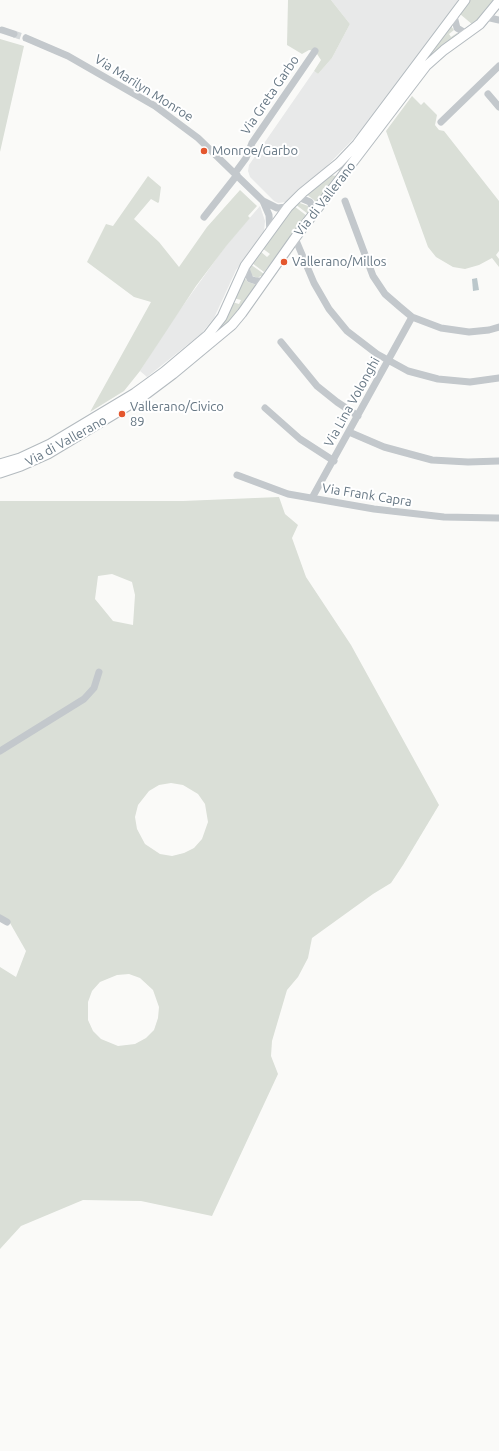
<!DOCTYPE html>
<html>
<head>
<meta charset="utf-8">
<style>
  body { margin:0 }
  canvas { display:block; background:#fafaf8 }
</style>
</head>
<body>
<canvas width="499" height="1451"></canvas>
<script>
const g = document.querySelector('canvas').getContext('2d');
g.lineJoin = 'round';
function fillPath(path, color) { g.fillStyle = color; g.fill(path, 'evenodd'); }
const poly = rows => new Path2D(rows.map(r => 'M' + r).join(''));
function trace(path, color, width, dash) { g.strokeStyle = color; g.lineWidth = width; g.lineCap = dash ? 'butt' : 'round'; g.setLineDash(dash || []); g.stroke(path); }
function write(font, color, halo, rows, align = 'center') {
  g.font = font + ' Ubuntu,sans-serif'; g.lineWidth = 4; g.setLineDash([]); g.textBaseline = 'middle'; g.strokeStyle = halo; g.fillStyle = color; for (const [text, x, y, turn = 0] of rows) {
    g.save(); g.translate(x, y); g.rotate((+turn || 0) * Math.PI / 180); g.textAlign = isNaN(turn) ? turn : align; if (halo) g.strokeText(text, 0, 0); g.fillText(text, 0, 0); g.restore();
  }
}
const built = poly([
  [331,0,458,0,455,7,359,133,326,167,297,190,286,202,278,203,274,201,250,177,248,171,249,165,314,71,318,74,332,58,350,24],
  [260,206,265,221,264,232,236,270,214,318,201,334,147,377,140,371,167,328,227,244]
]);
const green = poly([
  [288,0,331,0,350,24,332,58,318,74,314,71,321,60,315,51,309,50,302,54,287,45],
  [469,0,495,0,473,25,460,14],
  [451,26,454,30,449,34,451,37,457,33,459,35,423,63],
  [0,39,24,46,0,152],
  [412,96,421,105,424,102,437,115,435,125,439,130,444,131,499,201,499,251,496,255,499,259,499,267,492,258,479,265,465,269,453,267,436,257,428,247,386,131],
  [364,143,317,205,314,200,306,194,331,175,336,176,340,172,338,170,334,172],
  [148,176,161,187,159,202,158,203,151,199,134,219,159,242,179,267,207,227,240,190,257,206,248,216,250,218,227,245,196,286,140,371,124,391,90,412,151,302,134,297,87,262,106,224,113,226],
  [300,203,308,206,308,214,295,204],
  [294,206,307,216,264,272,252,263,260,251,267,257,270,254,262,248],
  [250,264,264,274,263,275,257,278,251,275,249,269],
  [243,276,248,282,257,285,236,315,211,337,232,302,239,304,241,300,233,298],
  [279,497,285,514,298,525,292,538,306,577,351,645,439,805,403,865,391,883,373,894,312,938,308,958,298,977,287,990,272,1041,271,1056,278,1074,212,1216,141,1201,83,1200,21,1226,0,1249,0,967,16,977,26,951,10,923,0,920,0,501,183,501],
  [112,574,132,582,135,595,133,625,113,621,95,599,98,576],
  [171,783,183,785,198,794,205,804,208,822,202,839,194,848,184,853,172,856,160,854,145,844,137,829,135,817,138,805,149,791,159,785],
  [129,974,140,978,153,990,159,1007,158,1018,154,1030,146,1038,135,1044,118,1046,101,1039,93,1031,88,1020,88,1002,92,991,100,982,117,975]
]);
const water = poly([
  [477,278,479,290,473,291,472,279]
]);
const streetTunnel = poly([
  [14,34,26,38]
]);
const street = poly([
  [454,16,457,28,467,34],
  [486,17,499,20],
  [2,30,14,34],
  [26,38,68,56,155,106,198,138,263,201,277,208,288,207],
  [488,94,499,107],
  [441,122,499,66],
  [235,173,246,158,252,143,315,51],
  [298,197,310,202,315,213],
  [263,201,269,215,270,232],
  [345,201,373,276,385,294,400,307,412,317,441,328,469,332,489,330,499,327],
  [204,217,237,175],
  [295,238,314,283,329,309,347,331,377,354,408,371,438,379,470,382,499,378],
  [245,266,250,279,256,281,264,281],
  [281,342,317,386,337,402,358,416],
  [265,408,300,439,334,461],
  [349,432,384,447,432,460,468,462,499,461],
  [237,475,288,494,374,509,444,517,498,518],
  [312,498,412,317],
  [0,751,84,699,94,688,99,672],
  [0,918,7,922]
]);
const secondary = poly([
  [0,464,20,458,50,444,135,393,164,372,208,335,222,317,245,266,288,207,302,193,339,163,357,144,465,0],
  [0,473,21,466,48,454,141,398,173,374,232,325,242,313,295,238,426,66,444,50,480,24,499,1]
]);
const markers = [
  [204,151,4,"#e4572e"],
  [284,262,4,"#e4572e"],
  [122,414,4,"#e4572e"]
];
const streetNames = [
  ["Via Marilyn Monroe",144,88,32],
  ["Via Greta Garbo",270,95,-56],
  ["Via di Vallerano",325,199,-52],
  ["Via Lina Volonghi",352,402,-61],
  ["Via di Vallerano",66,441,-29],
  ["Via Frank Capra",367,495,9]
];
const poiNames = [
  ["Monroe/Garbo",212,151],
  ["Vallerano/Millos",292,262],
  ["Vallerano/Civico",130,407],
  ["89",130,422]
];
fillPath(built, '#e8e9e9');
fillPath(green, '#dadfd7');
fillPath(water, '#bbc7cb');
trace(streetTunnel, '#d5d9db', 7, [7, 3.5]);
trace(secondary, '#b3babf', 11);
trace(street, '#c3c8cc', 7);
trace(secondary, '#fff', 9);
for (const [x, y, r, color] of markers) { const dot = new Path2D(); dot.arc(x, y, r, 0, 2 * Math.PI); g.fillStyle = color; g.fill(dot); trace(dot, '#fff', 1.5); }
write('13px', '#657683', '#fff', streetNames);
write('13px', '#657683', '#fff', poiNames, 'left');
</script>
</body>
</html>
